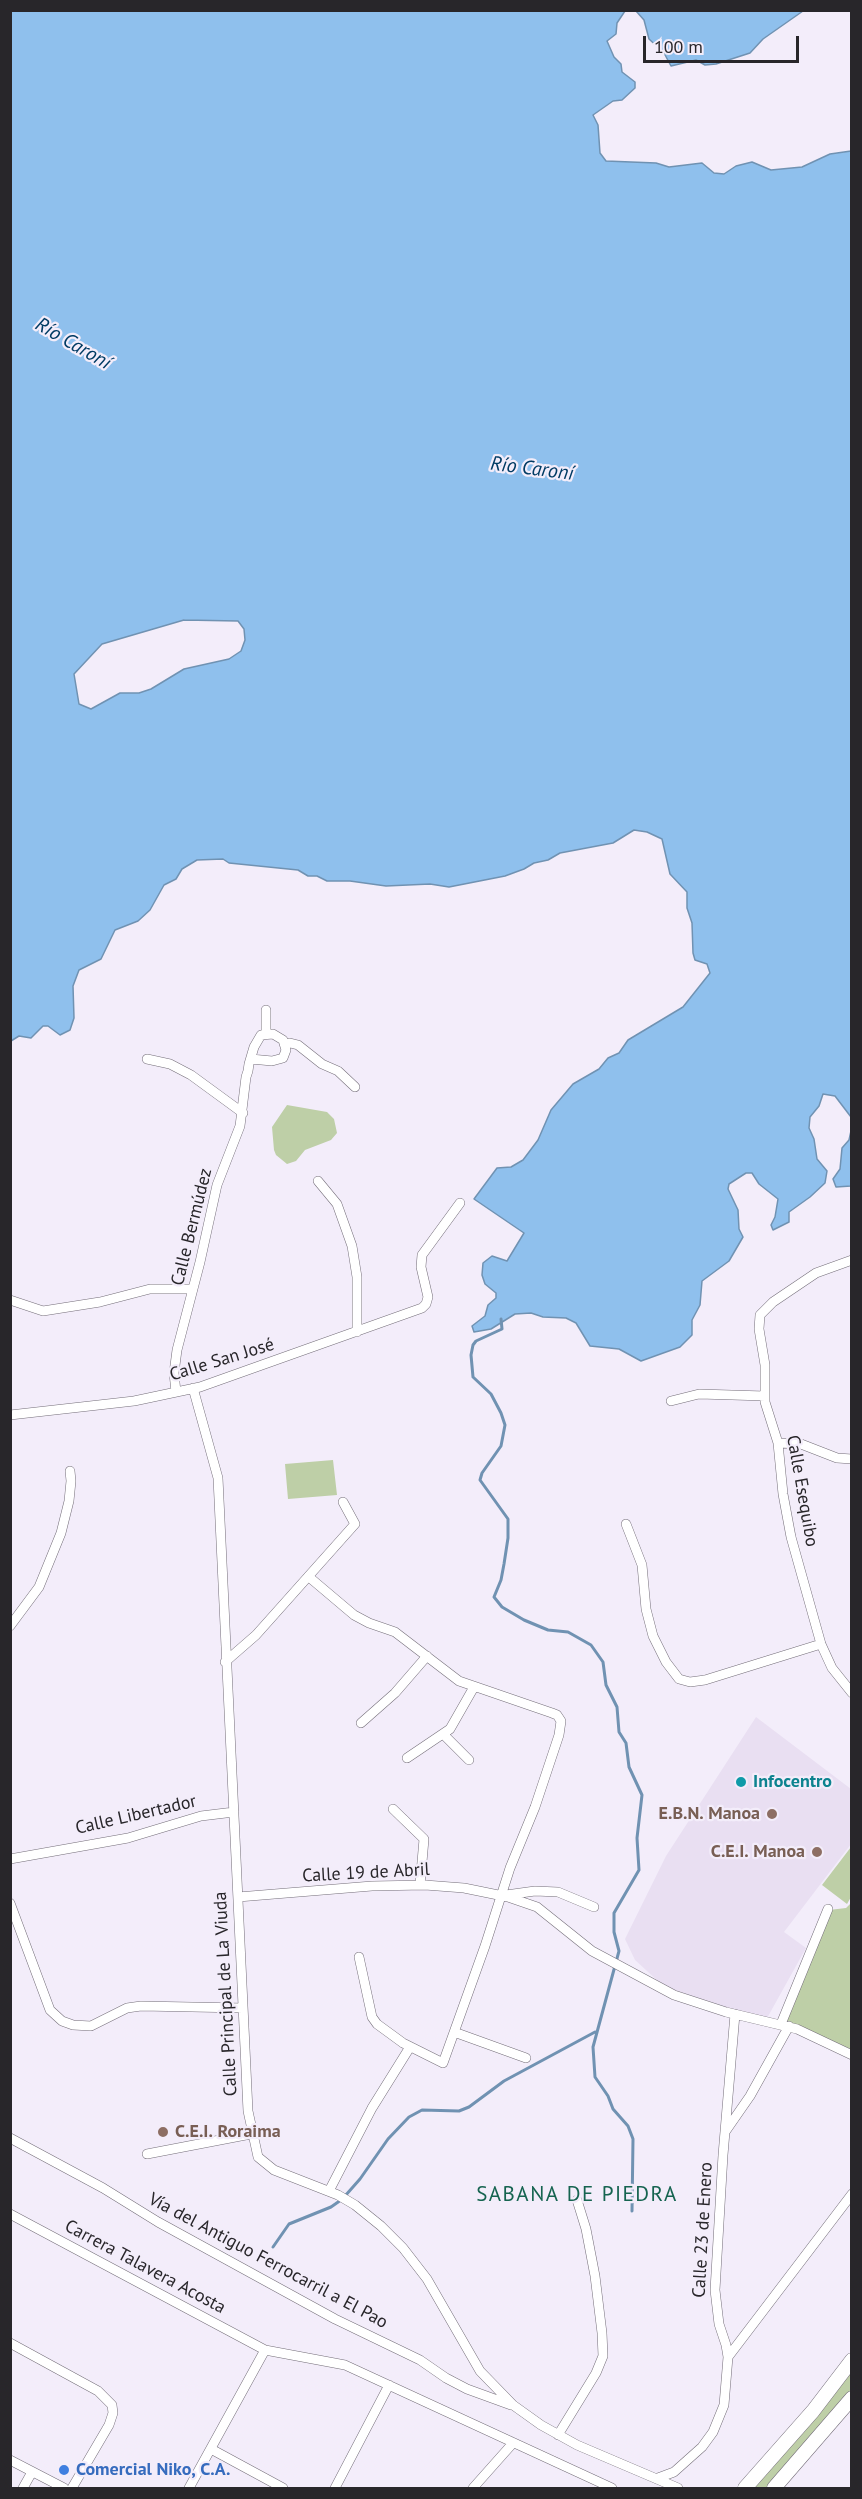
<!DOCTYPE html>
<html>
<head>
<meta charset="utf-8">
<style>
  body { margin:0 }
  #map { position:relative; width:862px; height:2499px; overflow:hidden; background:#f3edfa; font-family:"PT Sans",sans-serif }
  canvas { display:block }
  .frame { position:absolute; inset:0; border:12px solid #28262a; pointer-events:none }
  .scale { position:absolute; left:643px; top:36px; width:156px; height:27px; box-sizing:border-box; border:3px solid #28262a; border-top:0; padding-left:8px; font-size:18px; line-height:21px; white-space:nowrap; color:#28262a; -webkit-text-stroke:4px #f3edfa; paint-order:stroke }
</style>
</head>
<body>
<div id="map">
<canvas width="862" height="2499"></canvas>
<div class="frame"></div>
<div class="scale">100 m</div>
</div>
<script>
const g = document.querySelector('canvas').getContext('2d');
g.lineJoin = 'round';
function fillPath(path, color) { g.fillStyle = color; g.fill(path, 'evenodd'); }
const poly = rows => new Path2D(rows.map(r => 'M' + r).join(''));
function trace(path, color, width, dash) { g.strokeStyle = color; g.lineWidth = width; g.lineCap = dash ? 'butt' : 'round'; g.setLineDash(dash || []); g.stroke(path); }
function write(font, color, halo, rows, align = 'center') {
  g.font = font + ' "PT Sans",sans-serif'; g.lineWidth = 4.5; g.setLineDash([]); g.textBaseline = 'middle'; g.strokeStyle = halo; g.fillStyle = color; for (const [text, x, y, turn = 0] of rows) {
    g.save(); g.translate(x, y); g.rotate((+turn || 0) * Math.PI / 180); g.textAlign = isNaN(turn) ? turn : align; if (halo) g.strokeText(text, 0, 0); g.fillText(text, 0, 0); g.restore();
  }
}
const built = poly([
  [756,1717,851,1789,851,1844,784,1932,806,1948,766,2020,673,1990,658,1981,635,1960,625,1939,666,1856]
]);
const green = poly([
  [287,1105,327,1112,334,1119,337,1133,331,1140,305,1150,296,1161,287,1164,276,1155,274,1150,272,1127],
  [333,1460,337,1495,288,1499,285,1464],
  [851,1847,851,1897,847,1904,822,1885],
  [851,1903,851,2053,781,2023,829,1910,846,1908],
  [851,2360,851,2398,774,2488,745,2488]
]);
const water = poly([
  [10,11,625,11,617,23,616,34,607,41,614,57,621,64,622,72,635,82,635,88,622,100,613,101,593,115,598,125,600,153,606,161,656,163,669,167,702,163,714,173,724,174,736,166,752,162,771,170,802,167,830,154,851,151,851,1117,835,1096,823,1094,819,1106,810,1117,809,1128,814,1139,817,1159,827,1171,825,1183,810,1197,789,1212,789,1222,773,1230,771,1225,775,1217,778,1199,759,1184,752,1173,746,1173,729,1184,728,1189,738,1210,739,1229,743,1237,729,1261,702,1281,700,1305,692,1320,692,1335,680,1347,641,1361,619,1349,590,1346,576,1323,566,1318,543,1317,531,1313,515,1314,491,1329,474,1332,472,1326,485,1316,488,1305,496,1298,496,1293,485,1284,482,1275,483,1263,492,1256,507,1261,524,1233,474,1199,497,1168,511,1167,523,1160,538,1140,551,1110,573,1084,599,1069,608,1058,619,1053,628,1040,683,1007,710,973,707,964,695,960,693,953,692,923,687,908,687,892,670,874,662,839,647,832,634,830,613,843,560,853,548,860,534,863,524,869,505,876,449,887,430,884,386,886,350,881,327,881,317,876,308,876,298,870,229,863,223,859,197,860,182,869,176,879,164,885,150,910,138,921,115,930,101,959,79,970,73,986,74,1018,70,1030,60,1035,48,1026,43,1026,31,1038,19,1036,11,1041,10,11],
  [184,620,238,621,244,629,245,640,241,651,229,659,184,669,151,689,139,693,120,693,91,709,79,704,74,674,102,644,184,620],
  [636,11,803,11,763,39,750,53,716,64,705,65,696,60,671,66,664,53,649,39,644,20,636,11],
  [851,1131,851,1186,836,1187,833,1179,840,1169,842,1148,849,1140,851,1131]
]);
const stream = poly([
  [501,1319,502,1329,476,1341,473,1345,471,1355,473,1377,491,1394,501,1413,505,1425,501,1446,482,1473,480,1480,508,1519,508,1538,504,1564,501,1580,494,1597,502,1607,524,1620,548,1630,568,1632,591,1645,603,1662,606,1685,617,1707,619,1732,626,1743,629,1767,642,1795,637,1838,639,1870,614,1913,614,1932,619,1951,593,2047,595,2077,608,2096,613,2109,628,2126,633,2139,632,2211],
  [345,2196,360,2179,388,2139,409,2117,422,2110,459,2111,469,2107,504,2081,595,2032],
  [273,2247,289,2224,331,2207,341,2200]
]);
const street = poly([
  [266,1034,266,1010],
  [285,1044,290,1043,298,1045,322,1064,338,1071,355,1087],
  [147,1059,170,1064,191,1075,243,1113],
  [318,1181,337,1204,352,1246,357,1277,357,1332],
  [852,1260,816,1273,773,1302,760,1315,759,1329,765,1365,765,1402,778,1443,783,1494,791,1537,821,1644,832,1668,852,1693],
  [10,1300,43,1311,100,1302,150,1289,193,1289],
  [193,1388,218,1478,248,2111,258,2157,274,2170,338,2195,355,2205,381,2226,403,2248,427,2279,480,2371,513,2405,541,2425,577,2445,678,2488],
  [176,1392,174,1373,177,1350,200,1262,217,1185,240,1126,246,1077,248,1071,249,1064,254,1047,261,1035,273,1034,283,1040,286,1050,283,1058,272,1061,251,1059],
  [671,1401,699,1394,765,1396],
  [10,1415,134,1401,200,1387,422,1308,426,1304,428,1297,421,1267,422,1255,460,1203],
  [778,1443,801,1444,837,1458,852,1459],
  [626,1524,642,1565,646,1609,653,1636,666,1662,679,1679,690,1682,705,1680,821,1644],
  [309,1577,354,1615,369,1623,395,1632,459,1681,552,1713,557,1715,561,1721,559,1735,535,1807,510,1868,485,1946,443,2063,403,2043,377,2024,372,2017,359,1957],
  [10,1626,39,1587,61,1533,69,1501,71,1481,70,1471],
  [225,1662,256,1635,355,1524,343,1502],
  [361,1723,395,1693,427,1656],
  [443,1734,469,1760],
  [407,1758,450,1729,474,1687],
  [393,1809,424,1839,420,1885],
  [10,1859,128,1838,201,1816,234,1812],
  [506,1895,535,1891,558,1892,594,1907],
  [238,1897,372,1886,425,1885,464,1888,508,1897,537,1907,592,1951,674,1995,726,2012,797,2029,852,2055],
  [10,1903,50,2010,62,2021,73,2025,91,2026,127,2008,141,2006,243,2008],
  [781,2024,828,1909],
  [454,2032,526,2058],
  [725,2132,750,2096,789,2026],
  [10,2138,103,2188,158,2222,335,2319,420,2360,446,2378,467,2389,511,2405],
  [147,2154,251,2134],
  [329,2191,372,2108,410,2047],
  [10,2214,265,2350,345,2365,612,2488],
  [10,2343,98,2391,112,2405,113,2413,109,2425,72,2488],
  [728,2357,852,2194],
  [558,2435,596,2373,603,2356,602,2333,595,2276,586,2229,577,2200],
  [211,2449,283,2488],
  [10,2460,64,2488],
  [658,2478,674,2472,702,2447,713,2432,724,2405,728,2357,726,2345,719,2324,715,2290,723,2155,735,2014],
  [23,2488,32,2472],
  [189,2488,265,2350],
  [335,2488,389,2385],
  [473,2488,513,2443]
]);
const secondary = poly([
  [745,2488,813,2411,852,2360],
  [774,2488,852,2398]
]);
const markers = [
  [741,1782,6,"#0f9aa8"],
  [772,1814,6,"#8d6e63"],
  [817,1852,6,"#8d6e63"],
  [163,2132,6,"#8d6e63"],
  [64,2470,6,"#3f7fe0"]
];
const streetNames = [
  ["Calle Bermúdez",192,1227,-76],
  ["Calle San José",222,1360,-17],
  ["Calle Esequibo",802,1491,80],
  ["Calle Libertador",136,1815,-13],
  ["Calle 19 de Abril",366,1873,-3],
  ["Calle Principal de La Viuda",226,1994,-93],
  ["Calle 23 de Enero",703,2230,-87],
  ["Vía del Antiguo Ferrocarril a El Pao",268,2261,28],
  ["Carrera Talavera Acosta",145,2267,28]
];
const cultureNames = [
  ["Infocentro",753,1782]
];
const educationNames = [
  ["E.B.N. Manoa",760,1814],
  ["C.E.I. Manoa",805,1852],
  ["C.E.I. Roraima",175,2132,"left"]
];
const shopNames = [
  ["Comercial Niko, C.A.",76,2470]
];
const waterNames = [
  ["Río Caroní",73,344,30],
  ["Río Caroní",532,469,7]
];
const quarterNames = [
  ["SABANA DE PIEDRA",577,2195]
];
fillPath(built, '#e9dff2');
fillPath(green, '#becfa7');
fillPath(water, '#8fc0ed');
trace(water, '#7092b2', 1.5);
trace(stream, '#7092b2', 3);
trace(street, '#746e79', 10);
trace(secondary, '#746e79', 15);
trace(street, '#fff', 9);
trace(secondary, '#fff', 14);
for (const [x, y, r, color] of markers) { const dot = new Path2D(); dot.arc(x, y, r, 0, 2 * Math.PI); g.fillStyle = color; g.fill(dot); trace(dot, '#f3edfa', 2); }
write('18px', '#28262a', '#f3edfa', streetNames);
write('bold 18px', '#0d838f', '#f3edfa', cultureNames, 'left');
write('bold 18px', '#785e54', '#f3edfa', educationNames, 'right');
write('bold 18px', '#366cbe', '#f3edfa', shopNames, 'left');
write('italic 20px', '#003b64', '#f3edfa', waterNames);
g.letterSpacing = '1.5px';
write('21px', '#166450', '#f3edfa', quarterNames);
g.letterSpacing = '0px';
</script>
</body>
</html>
